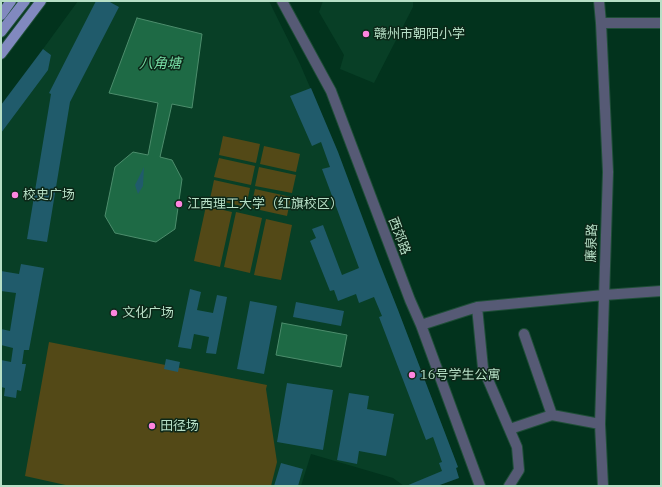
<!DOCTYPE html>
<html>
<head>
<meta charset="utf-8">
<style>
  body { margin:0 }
  #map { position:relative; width:662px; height:487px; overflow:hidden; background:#02331d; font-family:"IBM Plex Serif",serif }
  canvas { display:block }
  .frame { position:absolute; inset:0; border:2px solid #b7dfc6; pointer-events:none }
</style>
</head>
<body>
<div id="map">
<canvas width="662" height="487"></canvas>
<div class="frame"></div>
</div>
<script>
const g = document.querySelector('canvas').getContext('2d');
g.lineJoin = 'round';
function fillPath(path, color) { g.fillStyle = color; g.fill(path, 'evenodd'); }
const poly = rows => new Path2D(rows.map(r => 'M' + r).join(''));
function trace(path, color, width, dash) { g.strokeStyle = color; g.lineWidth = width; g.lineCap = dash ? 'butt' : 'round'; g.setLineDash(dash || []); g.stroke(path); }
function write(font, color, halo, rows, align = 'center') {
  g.font = font + ' "IBM Plex Serif","Noto Sans SC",serif'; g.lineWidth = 3; g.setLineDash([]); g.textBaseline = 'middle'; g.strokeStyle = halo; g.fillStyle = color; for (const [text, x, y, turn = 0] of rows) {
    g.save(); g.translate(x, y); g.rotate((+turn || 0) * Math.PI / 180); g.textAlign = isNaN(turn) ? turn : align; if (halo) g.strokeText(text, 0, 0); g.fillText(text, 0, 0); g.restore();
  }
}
const built = poly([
  [78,1,269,1,300,64,338,152,379,261,394,300,398,310,458,467,456,469,459,478,437,486,404,486,393,478,311,454,301,486,1,486,1,133,51,55,43,49],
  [323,1,413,1,413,7,374,83,340,69,344,55,319,12]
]);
const green = poly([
  [223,136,260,144,256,163,219,155],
  [264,146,300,154,296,172,260,164],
  [219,158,255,166,251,185,214,177],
  [259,167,296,175,292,193,255,186],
  [214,180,250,188,246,207,210,199],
  [255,189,291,197,287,216,251,208],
  [206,206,232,212,220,267,194,261],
  [236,212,262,218,250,273,224,267],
  [266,219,292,225,281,280,254,275],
  [49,342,267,385,266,389,277,462,271,486,70,486,25,476]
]);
const water = poly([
  [137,18,202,34,192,108,172,104,160,157,172,160,182,179,175,229,156,242,115,233,105,216,115,167,133,152,148,155,158,103,109,93,137,18],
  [282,323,347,335,341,367,276,355,282,323]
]);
const building = poly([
  [96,1,108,1,119,7,70,102,47,242,27,239,51,94,49,93],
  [43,49,51,55,48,70,1,133,1,105],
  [311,88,338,152,379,262,398,310,458,467,456,468,459,478,437,486,406,486,442,471,439,463,442,462,433,437,426,440,379,317,382,316,374,297,359,303,356,294,338,301,334,290,330,291,310,241,316,238,312,229,323,225,342,275,359,268,322,169,330,167,321,142,312,146,290,96],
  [144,167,143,186,138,194,135,185],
  [21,264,44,268,29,350,24,350,22,364,26,364,21,391,17,390,16,398,4,396,5,388,1,387,1,360,11,362,13,348,1,345,1,329,10,331,16,293,1,291,1,271,19,274],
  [190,289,201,292,197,310,213,313,217,295,227,297,216,354,206,353,209,337,194,334,191,349,178,347],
  [250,301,277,306,264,374,237,369],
  [296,302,344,311,341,326,293,317],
  [166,359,180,362,178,372,164,369],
  [287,383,333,390,323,450,277,442],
  [349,393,369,396,367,409,394,414,386,456,359,451,357,464,337,460],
  [281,463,303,469,298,486,274,486]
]);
const minor = poly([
  [282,1,331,91,410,300,421,325,480,486],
  [599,1,601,23,608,172,600,424,603,486],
  [601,23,661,23],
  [477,307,483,368,517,447,519,470,509,486],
  [421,325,477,307,604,295,661,291],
  [524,334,552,415],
  [510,429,552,415,600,424]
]);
const major = poly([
  [1,15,11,1],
  [1,32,25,1],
  [1,54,41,1]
]);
const markers = [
  [366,34,4,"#fe85df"],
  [15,195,4,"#fe85df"],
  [179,204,4,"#fe85df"],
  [114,313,4,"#fe85df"],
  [412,375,4,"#fe85df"],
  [152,426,4,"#fe85df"]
];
const poiNames = [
  ["赣州市朝阳小学",374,34],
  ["校史广场",23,195],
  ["江西理工大学（红旗校区）",187,204],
  ["文化广场",122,313],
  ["16号学生公寓",420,375],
  ["田径场",160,426]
];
const streetNames = [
  ["西郊路",399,236,69],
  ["廉泉路",592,243,-88]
];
const waterNames = [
  ["八角塘",160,64]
];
fillPath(built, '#083f26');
fillPath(green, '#534917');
fillPath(water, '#1e6a45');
trace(water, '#4c8d6c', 1);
fillPath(building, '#205b6b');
trace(minor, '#1f4f38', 12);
trace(major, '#1f4f38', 12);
trace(minor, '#565a75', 10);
trace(major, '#8189bf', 10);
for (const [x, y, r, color] of markers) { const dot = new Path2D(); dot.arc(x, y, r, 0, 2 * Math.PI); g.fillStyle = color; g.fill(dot); trace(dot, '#0c2718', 1.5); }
write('13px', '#b7dfc6', '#0c2718', poiNames, 'left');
write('13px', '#b7dfc6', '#0c2718', streetNames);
write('italic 14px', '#76dba3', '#0c2718', waterNames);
</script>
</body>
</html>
